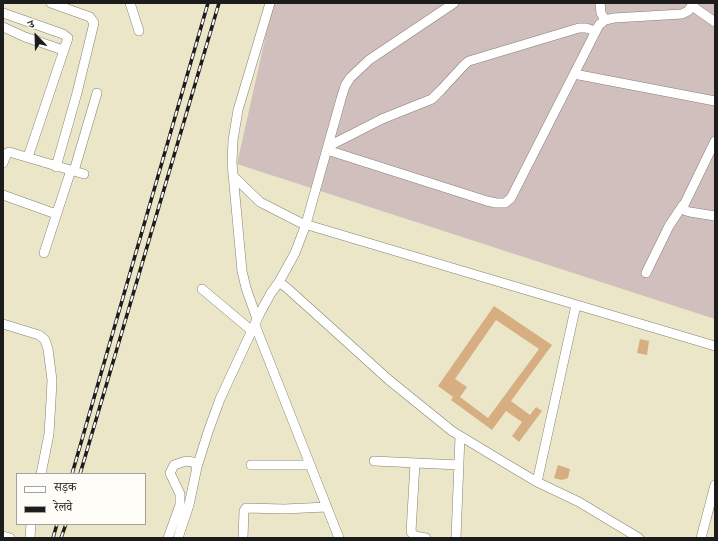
<!DOCTYPE html>
<html>
<head>
<meta charset="utf-8">
<style>
  body { margin:0 }
  #map { position:relative; width:718px; height:541px; overflow:hidden; background:#ebe6c8; font-family:"IM FELL DW Pica","Noto Serif Devanagari",serif }
  canvas { display:block }
  .frame { position:absolute; inset:0; border:4px solid #1c1c1c; pointer-events:none }
  .legend { position:absolute; left:16px; top:473px; width:130px; height:52px; box-sizing:border-box; background:#fdfcf7; border:1px solid #a3a29f; margin:0; padding:5px 7px; list-style:none; font-size:12px; color:#1c1c1c }
  .legend li { display:flex; align-items:center; gap:8px; height:20px }
  .legend b { width:20px; border:1px solid #a3a29f }
  .north { position:absolute; left:16px; top:16px; width:40px; height:40px; -webkit-text-stroke:3px #fdfcf7; paint-order:stroke; rotate:337deg; font-size:11px; font-weight:700; line-height:16px; text-align:center; color:#1c1c1c }
  .north::after { content:''; display:block; margin:auto; width:14px; height:18px; background:#1c1c1c; clip-path:polygon(50% 0,100% 100%,50% 72%,0 100%) }
</style>
</head>
<body>
<div id="map">
<canvas width="718" height="541"></canvas>
<div class="frame"></div>
<ul class="legend">
<li><b style="height:5px;background:#fff"></b>सड़क</li>
<li><b style="height:5px;background:#1c1c1c"></b>रेलवे</li>
</ul>
<div class="north">उ</div>
</div>
<script>
const g = document.querySelector('canvas').getContext('2d');
g.lineJoin = 'round';
function fillPath(path, color) { g.fillStyle = color; g.fill(path, 'evenodd'); }
const poly = rows => new Path2D(rows.map(r => 'M' + r).join(''));
function trace(path, color, width, dash) { g.strokeStyle = color; g.lineWidth = width; g.lineCap = dash ? 'butt' : 'round'; g.setLineDash(dash || []); g.stroke(path); }
const industrial = poly([
  [273,3,715,3,715,319,237,164]
]);
const building = poly([
  [494,306,552,345,511,401,530,415,536,407,542,411,519,442,512,436,522,422,506,411,492,430,451,400,453,397,438,386],
  [496,320,539,349,488,418,460,397,467,387,455,379],
  [640,339,649,341,647,355,637,353],
  [558,465,570,469,568,478,562,480,554,478]
]);
const minor = poly([
  [51,3,90,17,94,23,77,93,56,167],
  [130,3,139,31],
  [600,3,601,13,605,20],
  [692,6,715,22],
  [3,13,63,34,68,38,28,157],
  [3,27,25,37,63,50],
  [574,74,715,101],
  [715,141,683,207,686,211,690,212,715,216],
  [329,146,382,119,432,99,441,90,465,64,469,61,579,28,586,28,595,31],
  [327,150,487,201,496,203,505,203,511,198,516,188,599,25,605,20,614,18,682,14,688,11,694,3],
  [3,163,7,153,9,152,84,174],
  [74,171,97,93],
  [233,176,260,202,301,223,715,346],
  [3,195,56,214],
  [44,253,71,170],
  [646,273,669,226,683,205],
  [279,282,295,253,306,224,341,99,345,86,350,78,369,60,454,3],
  [202,289,252,331],
  [257,319,246,288,242,271,232,163,233,140,238,110,270,3],
  [3,324,39,335,45,340,48,349,52,380,51,400,49,434,41,474],
  [255,325,339,538],
  [374,461,459,465],
  [415,463,411,532,415,536,426,538],
  [251,465,310,465],
  [537,482,576,305],
  [3,536,10,538],
  [30,538,31,524],
  [168,538,180,505,180,494,170,473,174,465,186,461,193,462,197,467],
  [178,538,189,505,197,467,208,432,220,399,260,313,271,293,279,282,287,288,389,380,452,431,505,463,537,482,579,502,639,538],
  [243,538,244,511,246,508,284,509,327,507],
  [456,538,460,436],
  [701,538,715,485]
]);
const rail = poly([
  [72,474,208,3],
  [80,474,219,3],
  [53,538,57,524],
  [61,538,66,524]
]);
fillPath(industrial, '#d1bfbd');
fillPath(building, '#d6ae82');
trace(minor, '#848172', 10);
trace(minor, '#fff', 9);
trace(rail, '#1c1c1c', 3.5);
trace(rail, '#fdfcf7', 2, [6]);
</script>
</body>
</html>
